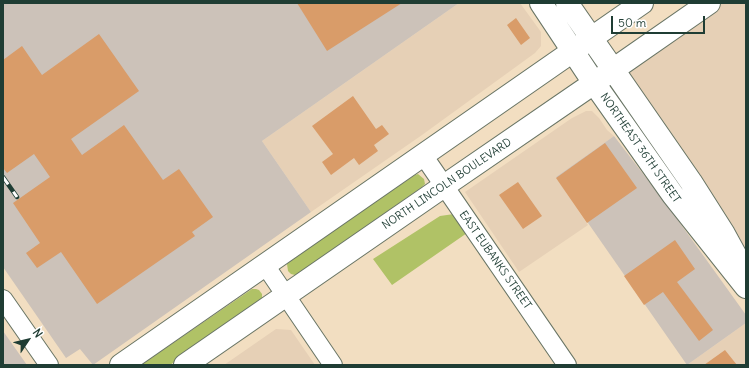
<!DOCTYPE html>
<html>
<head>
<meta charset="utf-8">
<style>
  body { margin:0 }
  #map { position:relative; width:749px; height:368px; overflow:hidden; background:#f2dec1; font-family:Delius,sans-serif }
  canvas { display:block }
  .frame { position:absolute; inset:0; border:4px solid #1f3d34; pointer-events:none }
  .north { position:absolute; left:8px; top:320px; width:40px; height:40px; -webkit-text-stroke:3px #fff; paint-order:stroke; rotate:55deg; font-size:11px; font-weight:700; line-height:16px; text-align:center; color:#1f3d34 }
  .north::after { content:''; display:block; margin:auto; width:14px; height:18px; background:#1f3d34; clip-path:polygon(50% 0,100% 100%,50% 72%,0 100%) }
  .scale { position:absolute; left:611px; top:16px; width:94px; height:18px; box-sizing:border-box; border:2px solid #1f3d34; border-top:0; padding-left:5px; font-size:12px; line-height:14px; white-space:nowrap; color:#1f3d34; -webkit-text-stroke:3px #fff; paint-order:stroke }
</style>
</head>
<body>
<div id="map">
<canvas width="749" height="368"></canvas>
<div class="frame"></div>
<div class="north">N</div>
<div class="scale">50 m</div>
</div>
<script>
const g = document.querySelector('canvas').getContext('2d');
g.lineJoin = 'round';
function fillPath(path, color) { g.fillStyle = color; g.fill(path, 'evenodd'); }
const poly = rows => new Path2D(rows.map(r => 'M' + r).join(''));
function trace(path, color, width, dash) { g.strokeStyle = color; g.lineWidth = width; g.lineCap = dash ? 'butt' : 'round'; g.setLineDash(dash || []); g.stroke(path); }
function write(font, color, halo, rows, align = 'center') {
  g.font = font + ' Delius,sans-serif'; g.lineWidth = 4; g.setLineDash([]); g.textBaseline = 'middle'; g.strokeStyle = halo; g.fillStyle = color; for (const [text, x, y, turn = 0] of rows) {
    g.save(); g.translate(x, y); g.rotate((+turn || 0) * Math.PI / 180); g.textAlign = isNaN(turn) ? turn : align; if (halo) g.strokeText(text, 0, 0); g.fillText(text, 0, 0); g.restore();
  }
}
const built = poly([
  [459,3,520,3,541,32,541,46,535,53,422,135,311,212,262,141],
  [720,3,746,3,746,275,611,78],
  [586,111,592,111,599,118,607,130,614,136,556,177,588,225,519,272,465,192,572,118],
  [746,323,746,365,687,365],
  [276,329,291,330,315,365,224,365]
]);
const industrial = poly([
  [3,3,459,3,262,141,311,212,93,365,80,349,66,358,3,267],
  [614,136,667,205,746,315,746,323,687,365,556,177],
  [3,331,27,365,3,365]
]);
const green = poly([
  [418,174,424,179,425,184,422,187,300,273,295,275,291,274,288,271,287,264,289,260,415,175],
  [454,214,467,233,392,285,373,259,440,216],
  [252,289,256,289,259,290,262,294,262,299,259,302,170,365,141,365]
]);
const building = poly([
  [297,3,402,3,327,51],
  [516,18,530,38,521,45,507,25],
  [99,34,139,91,71,139,82,155,124,125,163,180,179,169,213,217,192,232,195,236,97,304,61,252,37,268,26,253,40,243,13,203,50,177,34,154,7,173,3,168,3,60,22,46,42,75],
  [353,96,376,129,382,125,389,134,374,145,378,151,359,165,354,158,331,175,322,162,333,154,312,126],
  [605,143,637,188,587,223,556,178],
  [518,182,542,216,523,229,499,195],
  [675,240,695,269,677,282,713,330,699,341,663,292,644,305,624,276],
  [725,350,737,365,704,365]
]);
const minor = poly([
  [423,155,567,365],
  [265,265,333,365],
  [3,299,49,365]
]);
const major = poly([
  [541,3,594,83,673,195,746,287],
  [567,3,691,182,724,234,741,265],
  [121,365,642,3],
  [185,365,444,186,594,83,709,3]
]);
const rail = poly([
  [3,177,17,197]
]);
const streetNames = [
  ["NORTHEAST 36TH STREET",640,148,55],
  ["NORTH LINCOLN BOULEVARD",447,184,-34],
  ["EAST EUBANKS STREET",495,260,55]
];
fillPath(built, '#e6d0b6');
fillPath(industrial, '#ccc2b9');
fillPath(green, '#b0c266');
fillPath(building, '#d99c69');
trace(minor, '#697565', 20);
trace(major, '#697565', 24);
trace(minor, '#fff', 18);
trace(major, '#fff', 22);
trace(rail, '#1f3d34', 4.5);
trace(rail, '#fff', 3, [9]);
write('11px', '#1f3d34', '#fff', streetNames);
</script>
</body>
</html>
